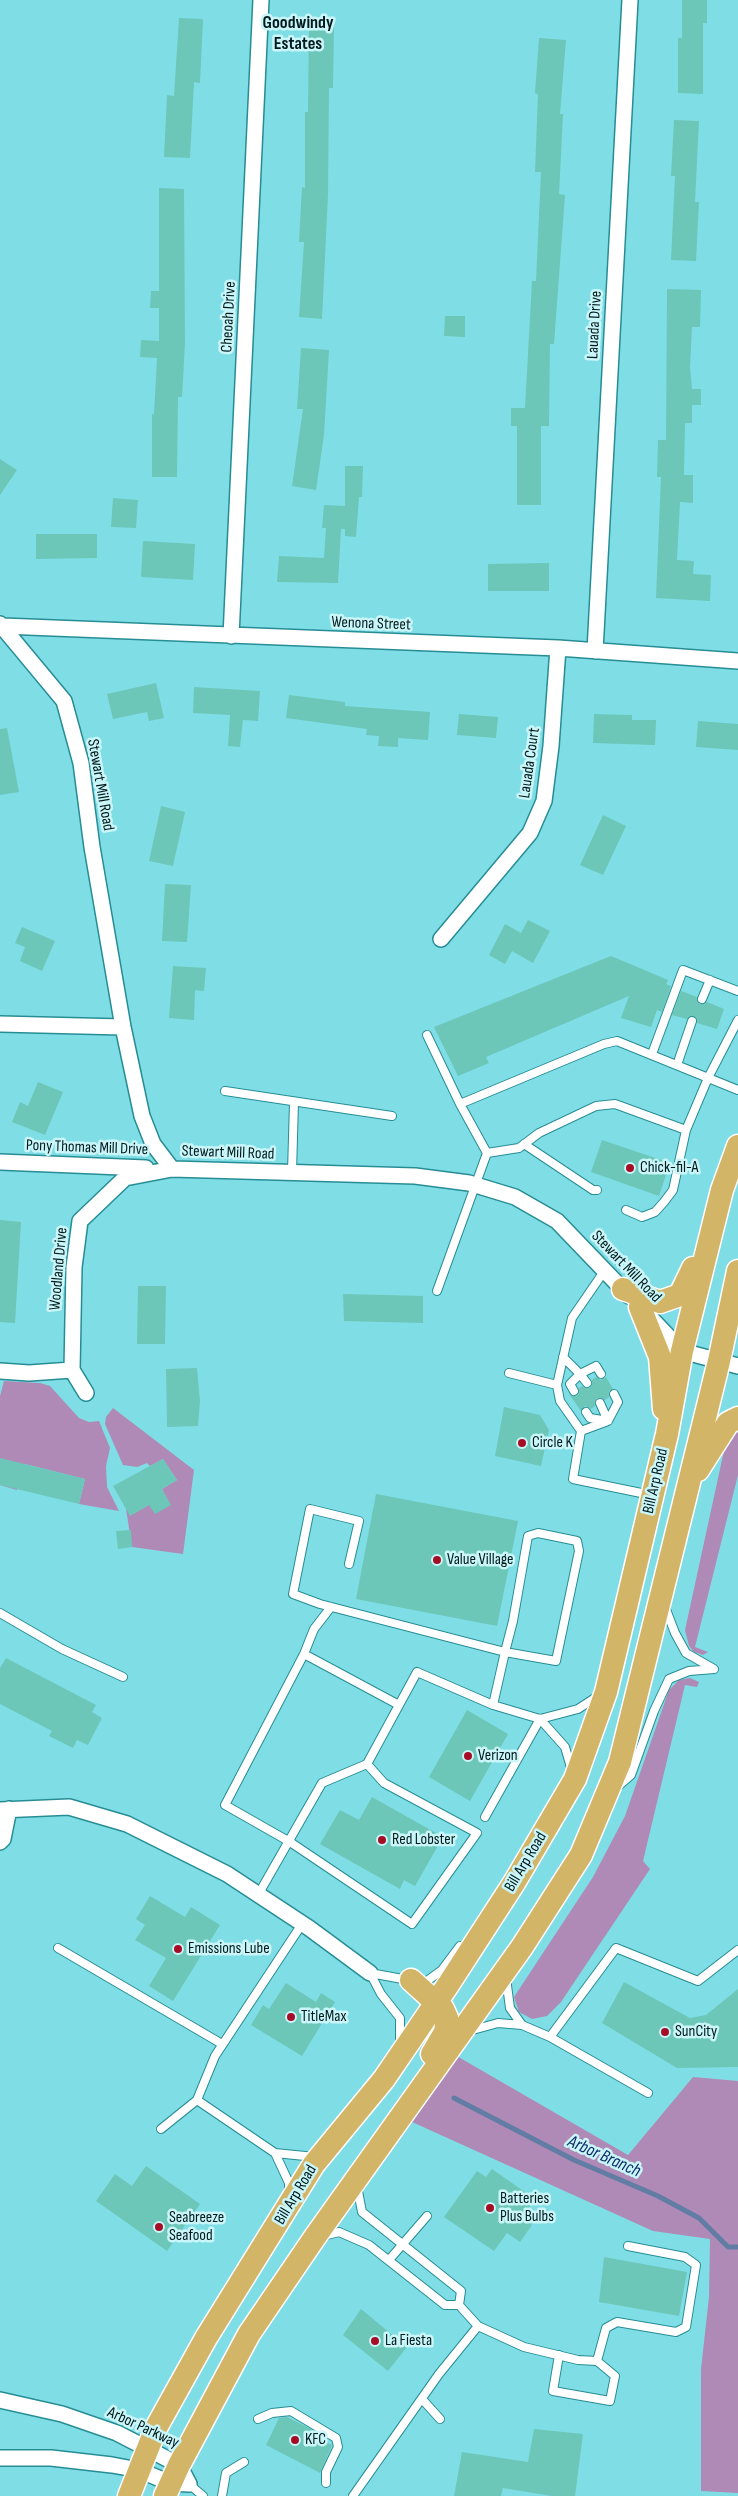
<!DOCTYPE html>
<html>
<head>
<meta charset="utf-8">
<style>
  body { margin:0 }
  canvas { display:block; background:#7fdde5 }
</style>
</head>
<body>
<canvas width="738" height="2496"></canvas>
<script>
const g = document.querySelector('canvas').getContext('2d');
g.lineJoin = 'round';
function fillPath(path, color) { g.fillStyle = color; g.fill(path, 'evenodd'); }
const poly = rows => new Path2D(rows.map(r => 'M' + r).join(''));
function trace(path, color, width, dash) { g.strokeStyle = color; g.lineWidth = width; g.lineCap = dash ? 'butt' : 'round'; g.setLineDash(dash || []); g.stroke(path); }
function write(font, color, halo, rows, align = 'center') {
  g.font = font + ' "Sofia Sans Condensed",sans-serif'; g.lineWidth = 5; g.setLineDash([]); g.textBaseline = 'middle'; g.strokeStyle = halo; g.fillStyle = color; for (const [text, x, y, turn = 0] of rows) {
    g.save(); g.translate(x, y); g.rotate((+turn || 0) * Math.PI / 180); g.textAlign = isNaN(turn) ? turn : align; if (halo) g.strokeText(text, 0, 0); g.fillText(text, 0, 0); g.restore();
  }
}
const green = poly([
  [4,1381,40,1383,50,1386,79,1418,89,1422,99,1421,110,1448,106,1466,107,1487,119,1511,79,1504,85,1479,25,1464,17,1490,0,1485,0,1396],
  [113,1408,194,1470,183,1554,132,1547,126,1509,129,1507,133,1514,149,1505,170,1505,162,1489,177,1480,163,1459,150,1466,147,1463,137,1467,123,1465,105,1424,106,1417],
  [738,1431,738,1475,695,1647,708,1652,703,1655,694,1652,689,1646,685,1630,725,1446],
  [690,1678,699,1682,697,1687,685,1685,643,1861,650,1869,561,2002,547,2016,532,2019,519,2012,514,1997,593,1877,625,1816,669,1690,679,1680],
  [448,2051,628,2155,693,2077,738,2081,738,2493,701,2491,701,2369,709,2297,710,2239,653,2231,401,2117]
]);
const stream = poly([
  [454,2098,574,2160,658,2196,699,2218,728,2247,738,2247]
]);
const building = poly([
  [682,0,707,0,707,23,703,23,703,94,678,93,678,38,682,38],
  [179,18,203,19,200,83,194,82,190,158,164,157,167,95,174,96],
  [309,26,334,26,333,88,329,88,328,195,322,319,299,317,304,242,299,242,302,187,305,188,305,112,308,112],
  [539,38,566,40,560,114,563,114,559,194,565,195,554,344,550,344,549,426,541,426,541,505,517,505,517,426,511,426,511,408,525,408,532,281,536,281,541,172,535,172,538,94,535,93],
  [674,120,699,121,695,202,699,202,696,261,671,260,675,176,671,176],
  [159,188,184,189,185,343,182,397,178,397,177,477,152,477,152,414,154,414,157,358,140,357,141,340,159,341,159,308,150,308,151,291,159,291],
  [667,289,701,290,700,327,692,327,690,367,692,389,701,389,701,405,692,405,692,423,685,423,684,475,693,475,693,503,680,502,677,560,694,561,693,574,711,575,710,601,656,598,661,477,657,477,658,440,666,440],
  [445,316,465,316,465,337,444,336],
  [301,348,329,350,324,435,316,490,292,486,303,409,297,409],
  [0,459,17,470,0,495],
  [345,466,363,466,362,497,359,497,356,537,345,536,345,529,341,529,338,583,277,582,279,556,324,558,326,528,322,528,324,505,345,506],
  [113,498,138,500,136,528,111,527],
  [36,534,97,534,97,558,36,559],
  [143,541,195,544,193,580,141,577],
  [549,563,549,591,488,591,488,564],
  [156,683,164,718,149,721,147,712,113,719,107,694],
  [194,687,260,691,258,721,243,720,240,747,228,746,230,715,193,713],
  [289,695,345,702,345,706,430,712,428,740,398,738,398,747,378,746,379,736,366,735,367,729,286,718],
  [459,714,498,717,496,738,457,735],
  [594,714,632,715,632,720,656,720,655,745,593,743],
  [698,721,738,724,738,750,696,747],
  [7,728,19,792,0,795,0,729],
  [161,806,185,812,173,866,149,861],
  [603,815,626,826,603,875,580,865],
  [165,884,191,885,187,942,162,941],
  [528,920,550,931,533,963,512,951,505,964,489,955,505,924,521,933],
  [22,927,55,941,42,971,20,961,25,947,15,943],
  [611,956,668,980,666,984,671,986,662,1012,657,1010,651,1027,621,1018,629,996,486,1057,489,1063,458,1076,434,1027],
  [173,966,206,968,204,991,195,990,194,1020,169,1018],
  [681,991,697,997,699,1004,707,1002,724,1009,717,1029,697,1023,693,1016,687,1019,672,1015],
  [38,1082,63,1092,45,1135,12,1122,20,1102,28,1106],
  [602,1140,670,1163,659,1196,591,1172],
  [0,1220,21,1222,15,1323,0,1322],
  [138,1286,166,1286,165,1344,137,1344],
  [343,1294,423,1296,423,1323,344,1321],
  [197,1368,200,1401,198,1426,167,1427,166,1369],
  [596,1377,601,1380,606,1377,613,1389,609,1391,609,1397,605,1400,597,1398,595,1402,595,1406,591,1409,585,1406,581,1411,569,1394,577,1396,579,1388,582,1386,590,1388,592,1380],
  [504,1407,540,1415,549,1430,541,1466,495,1456],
  [0,1458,85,1479,79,1504,0,1485],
  [163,1459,177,1480,162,1489,171,1505,155,1514,149,1505,130,1516,113,1486],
  [376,1494,518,1521,497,1626,356,1599],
  [131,1530,132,1547,118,1549,116,1531],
  [6,1658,96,1705,92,1712,102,1718,88,1745,77,1740,73,1748,49,1736,52,1731,0,1704,0,1668],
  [467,1710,508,1734,470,1801,429,1777],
  [372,1797,443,1837,415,1886,404,1880,400,1889,320,1844,340,1810,359,1820],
  [150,1896,185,1917,191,1907,220,1925,173,2001,149,1986,166,1958,135,1940,145,1925,136,1919],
  [624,1982,690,2018,706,2015,738,1989,738,2067,677,2068,602,2023],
  [286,1983,316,2002,321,1993,335,2002,302,2056,251,2025,263,2005,269,2009],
  [146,2166,200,2204,167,2251,96,2201,115,2174,132,2186],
  [492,2169,535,2199,522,2218,532,2225,520,2242,507,2233,494,2251,444,2217,477,2171,486,2177],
  [604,2257,687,2272,679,2316,599,2302],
  [361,2309,407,2347,388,2371,343,2335],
  [287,2417,313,2430,310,2434,332,2445,320,2473,266,2445,279,2418],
  [534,2429,583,2434,575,2496,552,2496,503,2488,501,2496,454,2496,462,2452,528,2462]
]);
const service = poly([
  [702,999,710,980],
  [427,1035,460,1104],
  [652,1054,683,970,738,991],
  [677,1065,692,1021],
  [225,1091,392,1116],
  [524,1144,593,1190,597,1190],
  [487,1153,519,1148,539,1133,596,1106,615,1104,686,1130,708,1078,738,1020],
  [292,1172,294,1102],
  [626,1210,642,1217,655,1212,664,1202,673,1190,686,1130],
  [605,1270,572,1318,557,1385,560,1401,581,1431,573,1479,651,1495],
  [437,1291,487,1153,460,1104,604,1044,617,1041,738,1090],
  [563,1357,580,1374,570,1384,574,1391],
  [509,1373,557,1385],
  [587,1383,580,1374,596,1366,601,1374],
  [586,1412,590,1418,608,1421,618,1402,614,1394],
  [581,1431,608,1421,600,1403],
  [349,1564,359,1521,310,1509,293,1594,320,1604,505,1652,556,1661,579,1551,577,1541,538,1533,528,1536,513,1621,505,1652,493,1705],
  [0,1613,62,1649,123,1677],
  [304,1654,314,1629,331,1607],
  [399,1705,304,1654,225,1805,290,1842,412,1924,477,1833,384,1783,367,1764,417,1672,493,1705,540,1719,578,1709,598,1696],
  [540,1719,565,1747,572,1771],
  [616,1788,631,1775,654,1711,669,1679,689,1671,714,1669,686,1653,675,1633,665,1607],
  [485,1817,540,1719],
  [258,1895,322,1783,367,1764],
  [58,1948,222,2044],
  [420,1981,427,1981,442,1970,460,1946],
  [522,2025,550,2037,616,1948,698,1981,738,1950],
  [469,2031,498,2023,522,2025,510,2008,506,1978],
  [550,2037,648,2093],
  [400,2045,400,2018,381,1994,370,1973,408,1980],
  [161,2129,197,2100],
  [275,2153,197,2100,215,2056,302,1924],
  [289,2193,289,2183,275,2153,315,2157],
  [323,2236,339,2232,369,2245,445,2305,459,2305],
  [389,2260,427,2216],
  [478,2326,524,2347,578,2360,597,2361,606,2328,617,2322,676,2332,686,2327,696,2265,685,2257,628,2246],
  [559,2355,553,2391,610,2401,615,2376,597,2361],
  [422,2399,440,2419],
  [258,2419,272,2413,291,2411,336,2438,338,2447,326,2472,326,2483],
  [189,2484,203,2496],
  [222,2496,226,2473,244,2462],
  [353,2496,439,2374,478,2326,459,2305,461,2291,362,2212,357,2186]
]);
const minor = poly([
  [0,624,64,701,81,763,92,847,123,1027,142,1116,153,1144,172,1169,415,1176,469,1183,515,1197,557,1221,629,1296],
  [3,626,558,648,738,661],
  [231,636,261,0],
  [595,651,630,0],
  [441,939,530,833,544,801,551,746,558,648],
  [0,1024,123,1027],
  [0,1162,146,1168],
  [645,1312,682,1351,738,1366],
  [0,1371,29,1373,72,1370],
  [86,1393,72,1370,74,1267,80,1221,125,1178,172,1169],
  [0,1810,69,1807,127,1824,227,1874,309,1928,370,1973],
  [0,1842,3,1839,9,1809],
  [0,2400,62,2414,117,2433,179,2465,189,2484,170,2483,139,2470,112,2465,51,2458,0,2458]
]);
const primary = poly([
  [623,1289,660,1302,680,1295,693,1268],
  [640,1307,660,1357,664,1409],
  [698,1470,728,1423,738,1418],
  [411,1980,443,2009,447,2018,445,2032,432,2054],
  [129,2496,156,2428,206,2338,314,2164,384,2079,448,1985,514,1883,575,1779,606,1692,667,1434,682,1351,722,1190,738,1146],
  [165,2496,179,2465,249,2334,315,2237,522,1947,581,1855,620,1762,719,1361,738,1271]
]);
const markers = [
  [630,1168,5,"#a60d25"],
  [522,1443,5,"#a60d25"],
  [437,1560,5,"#a60d25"],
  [468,1756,5,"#a60d25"],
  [382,1840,5,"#a60d25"],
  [178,1949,5,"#a60d25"],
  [291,2017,5,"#a60d25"],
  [665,2032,5,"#a60d25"],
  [490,2208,5,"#a60d25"],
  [159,2227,5,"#a60d25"],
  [375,2341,5,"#a60d25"],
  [295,2440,5,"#a60d25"]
];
const streetNames = [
  ["Cheoah Drive",229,317,-87],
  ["Lauada Drive",595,325,-87],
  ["Wenona Street",371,624,2],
  ["Lauada Court",530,763,-82],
  ["Stewart Mill Road",100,785,80],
  ["Pony Thomas Mill Drive",87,1148,2],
  ["Stewart Mill Road",228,1153,2],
  ["Stewart Mill Road",626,1267,46],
  ["Woodland Drive",59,1269,-85],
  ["Bill Arp Road",656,1481,-77],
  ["Bill Arp Road",526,1862,-59],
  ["Bill Arp Road",296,2195,-59],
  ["Arbor Parkway",143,2428,25]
];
const poiNames = [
  ["Chick-fil-A",640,1168],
  ["Circle K",532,1443],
  ["Value Village",447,1560],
  ["Verizon",478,1756],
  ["Red Lobster",392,1840],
  ["Emissions Lube",188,1949],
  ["TitleMax",301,2017],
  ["SunCity",675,2032],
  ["Batteries",500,2199],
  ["Plus Bulbs",500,2217],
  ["Seabreeze",169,2218],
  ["Seafood",169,2236],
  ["La Fiesta",385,2341],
  ["KFC",305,2440]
];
const neighbourhoodNames = [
  ["Goodwindy",298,23],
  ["Estates",298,44]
];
const waterNames = [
  ["Arbor Branch",604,2157,24]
];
fillPath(green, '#b08ab6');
trace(stream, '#617da4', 5);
fillPath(building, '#6cc7b8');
trace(service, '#278d95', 10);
trace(minor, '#278d95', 18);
trace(primary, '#fff', 25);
trace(service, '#fff', 8);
trace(minor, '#fff', 15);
trace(primary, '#d3b568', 22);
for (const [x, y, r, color] of markers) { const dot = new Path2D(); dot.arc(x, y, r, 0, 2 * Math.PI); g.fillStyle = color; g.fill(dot); trace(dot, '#caf6f9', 2); }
write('16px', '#001a1c', '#caf6f9', streetNames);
write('16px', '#001a1c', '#caf6f9', poiNames, 'left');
write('bold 18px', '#001a1c', '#caf6f9', neighbourhoodNames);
write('italic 18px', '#0e2d6b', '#caf6f9', waterNames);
</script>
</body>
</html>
